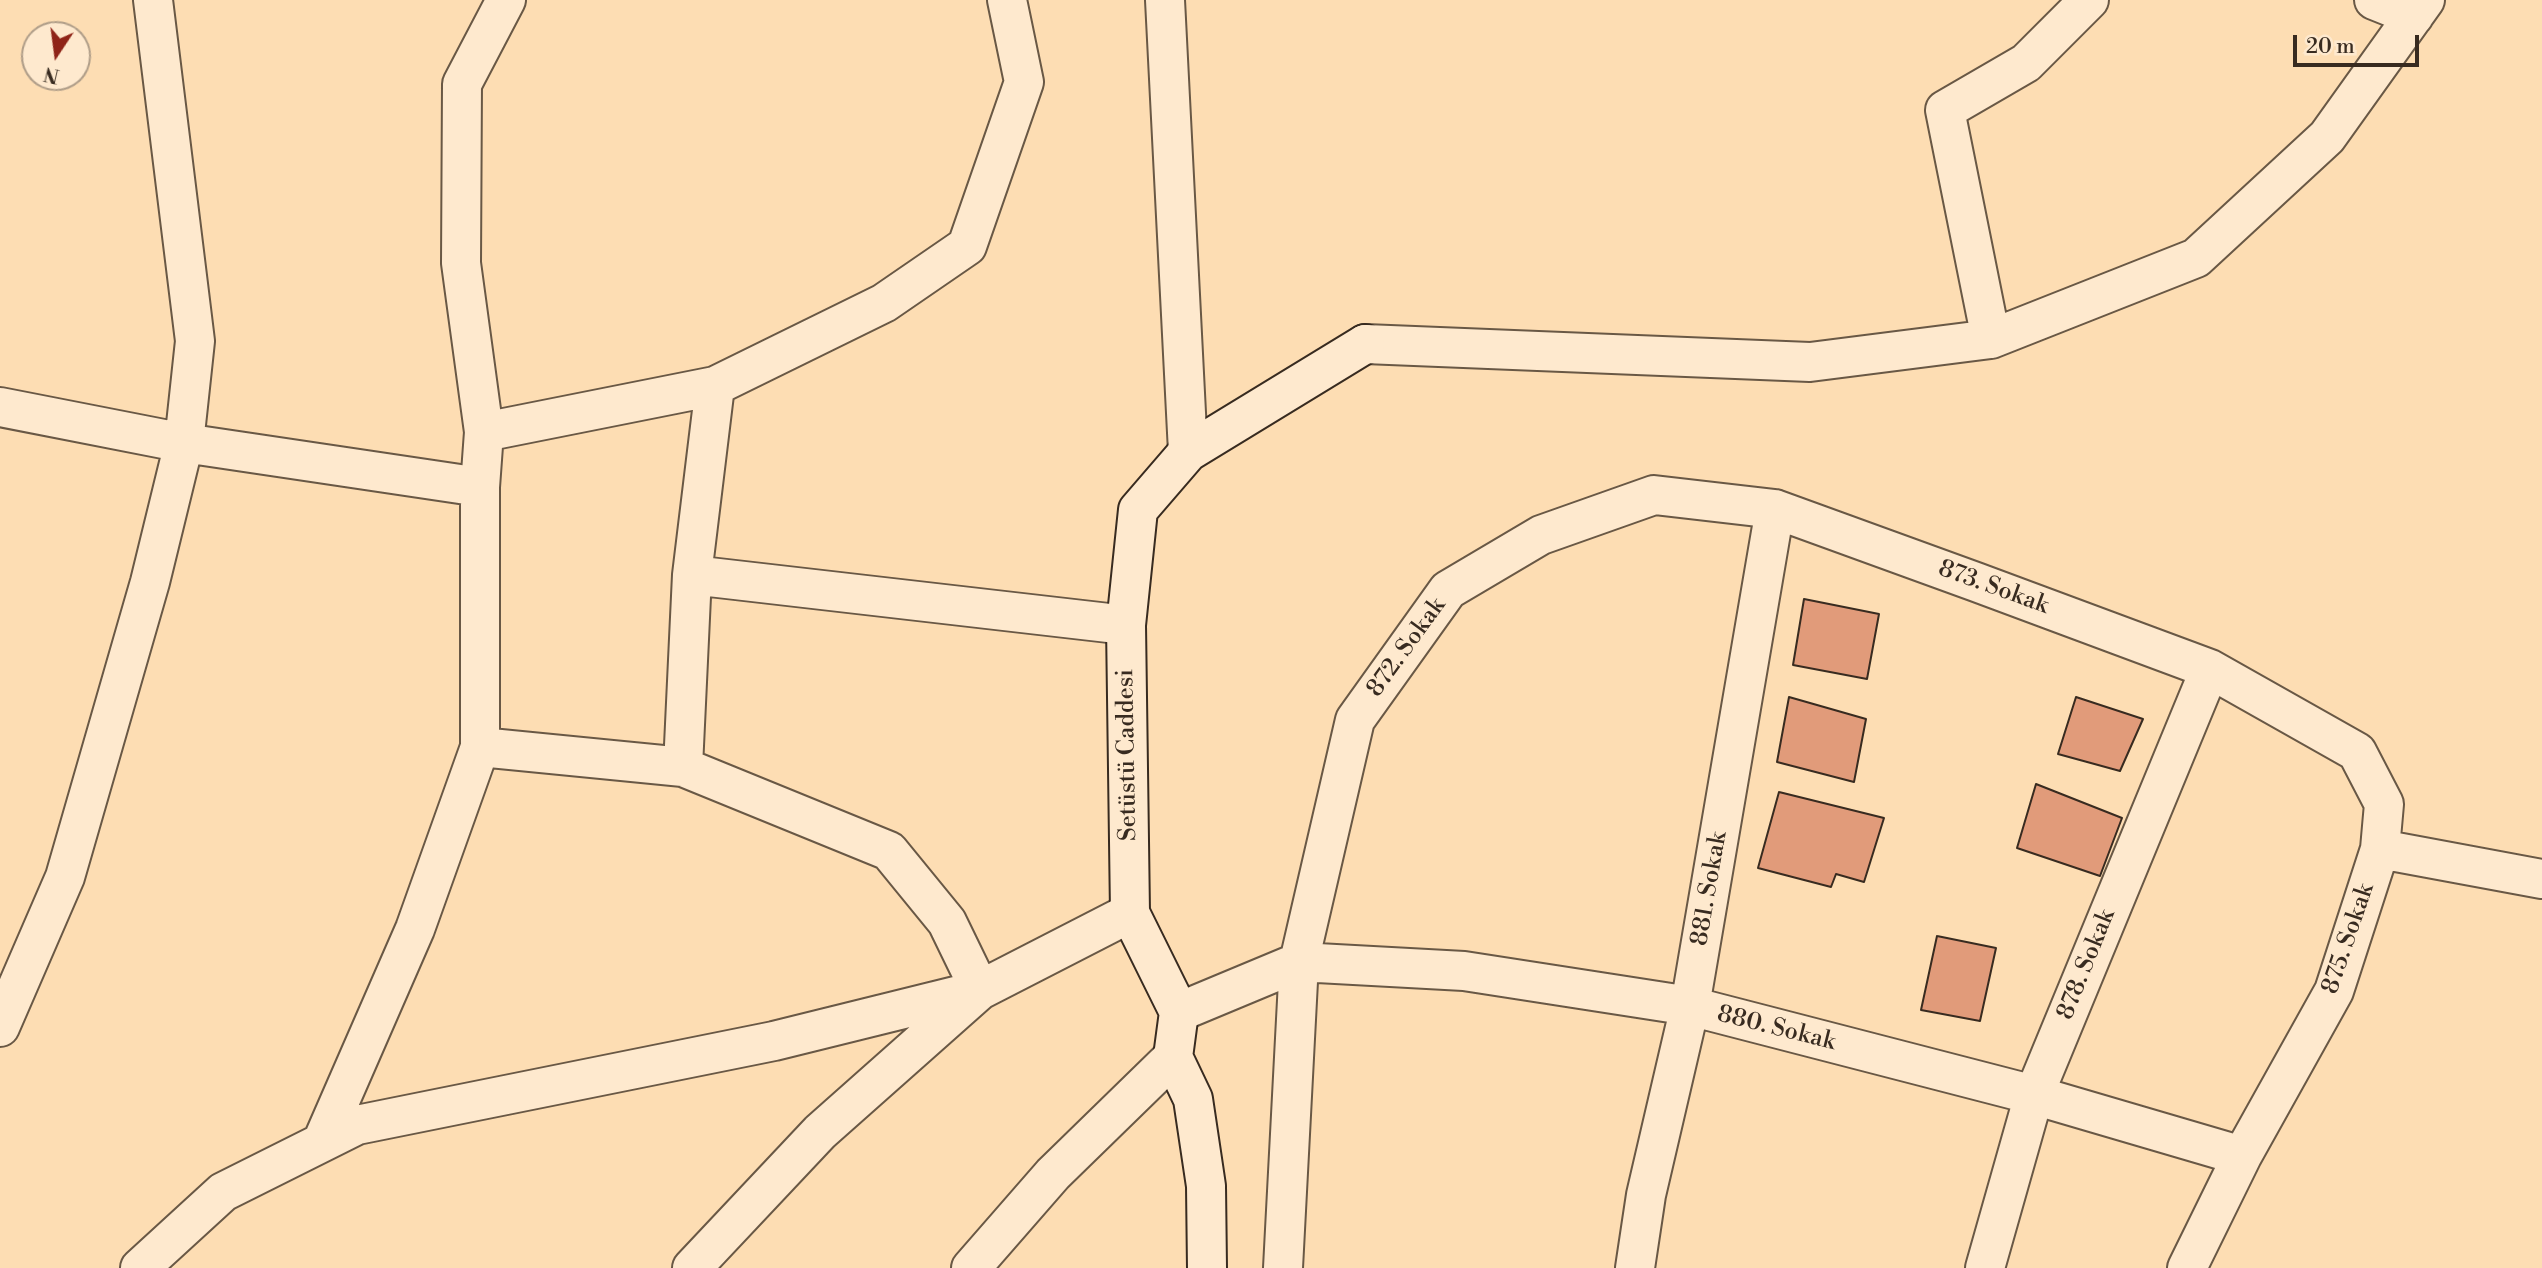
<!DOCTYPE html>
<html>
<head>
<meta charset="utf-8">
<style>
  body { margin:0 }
  #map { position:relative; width:2542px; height:1268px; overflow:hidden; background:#fdddb3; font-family:"Libre Bodoni",serif }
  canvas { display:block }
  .north { position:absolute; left:21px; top:21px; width:70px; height:70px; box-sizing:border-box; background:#fee9ce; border:2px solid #af9d88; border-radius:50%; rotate:193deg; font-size:19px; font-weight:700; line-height:28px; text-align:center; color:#382b20 }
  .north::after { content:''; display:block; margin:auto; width:24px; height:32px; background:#8f2418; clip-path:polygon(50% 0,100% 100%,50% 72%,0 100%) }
  .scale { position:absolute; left:2293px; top:35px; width:126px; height:32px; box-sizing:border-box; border:4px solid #382b20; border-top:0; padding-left:9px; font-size:21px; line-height:24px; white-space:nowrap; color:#382b20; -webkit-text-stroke:5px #fee9ce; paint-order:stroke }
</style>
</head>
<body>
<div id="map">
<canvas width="2542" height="1268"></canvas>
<div class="north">N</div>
<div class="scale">20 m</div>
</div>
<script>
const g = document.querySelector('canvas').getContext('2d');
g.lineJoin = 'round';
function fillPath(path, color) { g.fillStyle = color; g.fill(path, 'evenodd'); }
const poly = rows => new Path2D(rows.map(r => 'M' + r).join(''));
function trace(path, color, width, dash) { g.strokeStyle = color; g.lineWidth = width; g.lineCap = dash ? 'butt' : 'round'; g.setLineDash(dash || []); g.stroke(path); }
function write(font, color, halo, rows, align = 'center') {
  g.font = font + ' "Libre Bodoni",serif'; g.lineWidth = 6; g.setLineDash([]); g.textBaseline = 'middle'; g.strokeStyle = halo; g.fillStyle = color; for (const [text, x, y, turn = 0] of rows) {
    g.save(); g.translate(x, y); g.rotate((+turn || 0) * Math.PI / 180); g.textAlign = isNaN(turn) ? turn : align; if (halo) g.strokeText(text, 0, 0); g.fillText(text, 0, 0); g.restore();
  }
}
const building = poly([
  [1804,599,1879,614,1867,679,1793,665,1804,599],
  [1789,697,1866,719,1854,782,1777,762,1789,697],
  [2076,697,2143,719,2120,771,2058,754,2076,697],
  [2036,784,2122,818,2100,876,2017,848,2036,784],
  [1779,792,1884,818,1864,882,1836,874,1831,887,1758,868,1779,792],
  [1937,936,1996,948,1980,1021,1921,1010,1937,936]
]);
const street = poly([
  [1165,0,1188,452],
  [2374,0,2414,16],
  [1991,339,1945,110,2026,63,2089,0],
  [1365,344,1810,362,1991,339,2196,258,2327,137,2425,0],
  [0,407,184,443,480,487],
  [484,432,715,386,884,303,967,246,1024,82,1007,0],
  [692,575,1126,625],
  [683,767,692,575,715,386],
  [2380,849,2542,879],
  [1179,1012,1299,962,1464,971,1690,1006,2034,1095,2242,1156],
  [0,1027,65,877,150,582,184,443,195,341,153,0],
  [322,1142,415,929,480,747,480,487,484,432,461,263,462,84,506,0],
  [140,1268,223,1192,357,1125,774,1041,980,990,947,922,889,851,683,767,480,747],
  [692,1268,820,1132,980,990,1130,913],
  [971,1268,1053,1174,1173,1057],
  [1283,1268,1299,962,1355,720,1448,590,1541,535,1654,495,1775,509,1976,582,2210,669,2357,752,2384,804,2380,849,2334,991,2242,1156,2187,1268],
  [1635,1268,1646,1195,1690,1006,1775,509],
  [1985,1268,2034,1095,2210,669]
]);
const secondary = poly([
  [1207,1268,1206,1186,1193,1099,1173,1057,1179,1012,1130,913,1126,625,1138,510,1188,452,1365,344]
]);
const streetNames = [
  ["873. Sokak",1993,588,20],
  ["872. Sokak",1407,648,-54],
  ["Setüstü Caddesi",1128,755,-91],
  ["881. Sokak",1710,889,-80],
  ["875. Sokak",2349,939,-71],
  ["878. Sokak",2087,965,-68],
  ["880. Sokak",1776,1029,14]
];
fillPath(building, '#e19b7a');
trace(building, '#382b20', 2);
trace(street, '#695845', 42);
trace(secondary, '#382b20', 42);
trace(street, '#fee9ce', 38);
trace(secondary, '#fee9ce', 38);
write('24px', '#382b20', '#fee9ce', streetNames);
</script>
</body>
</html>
